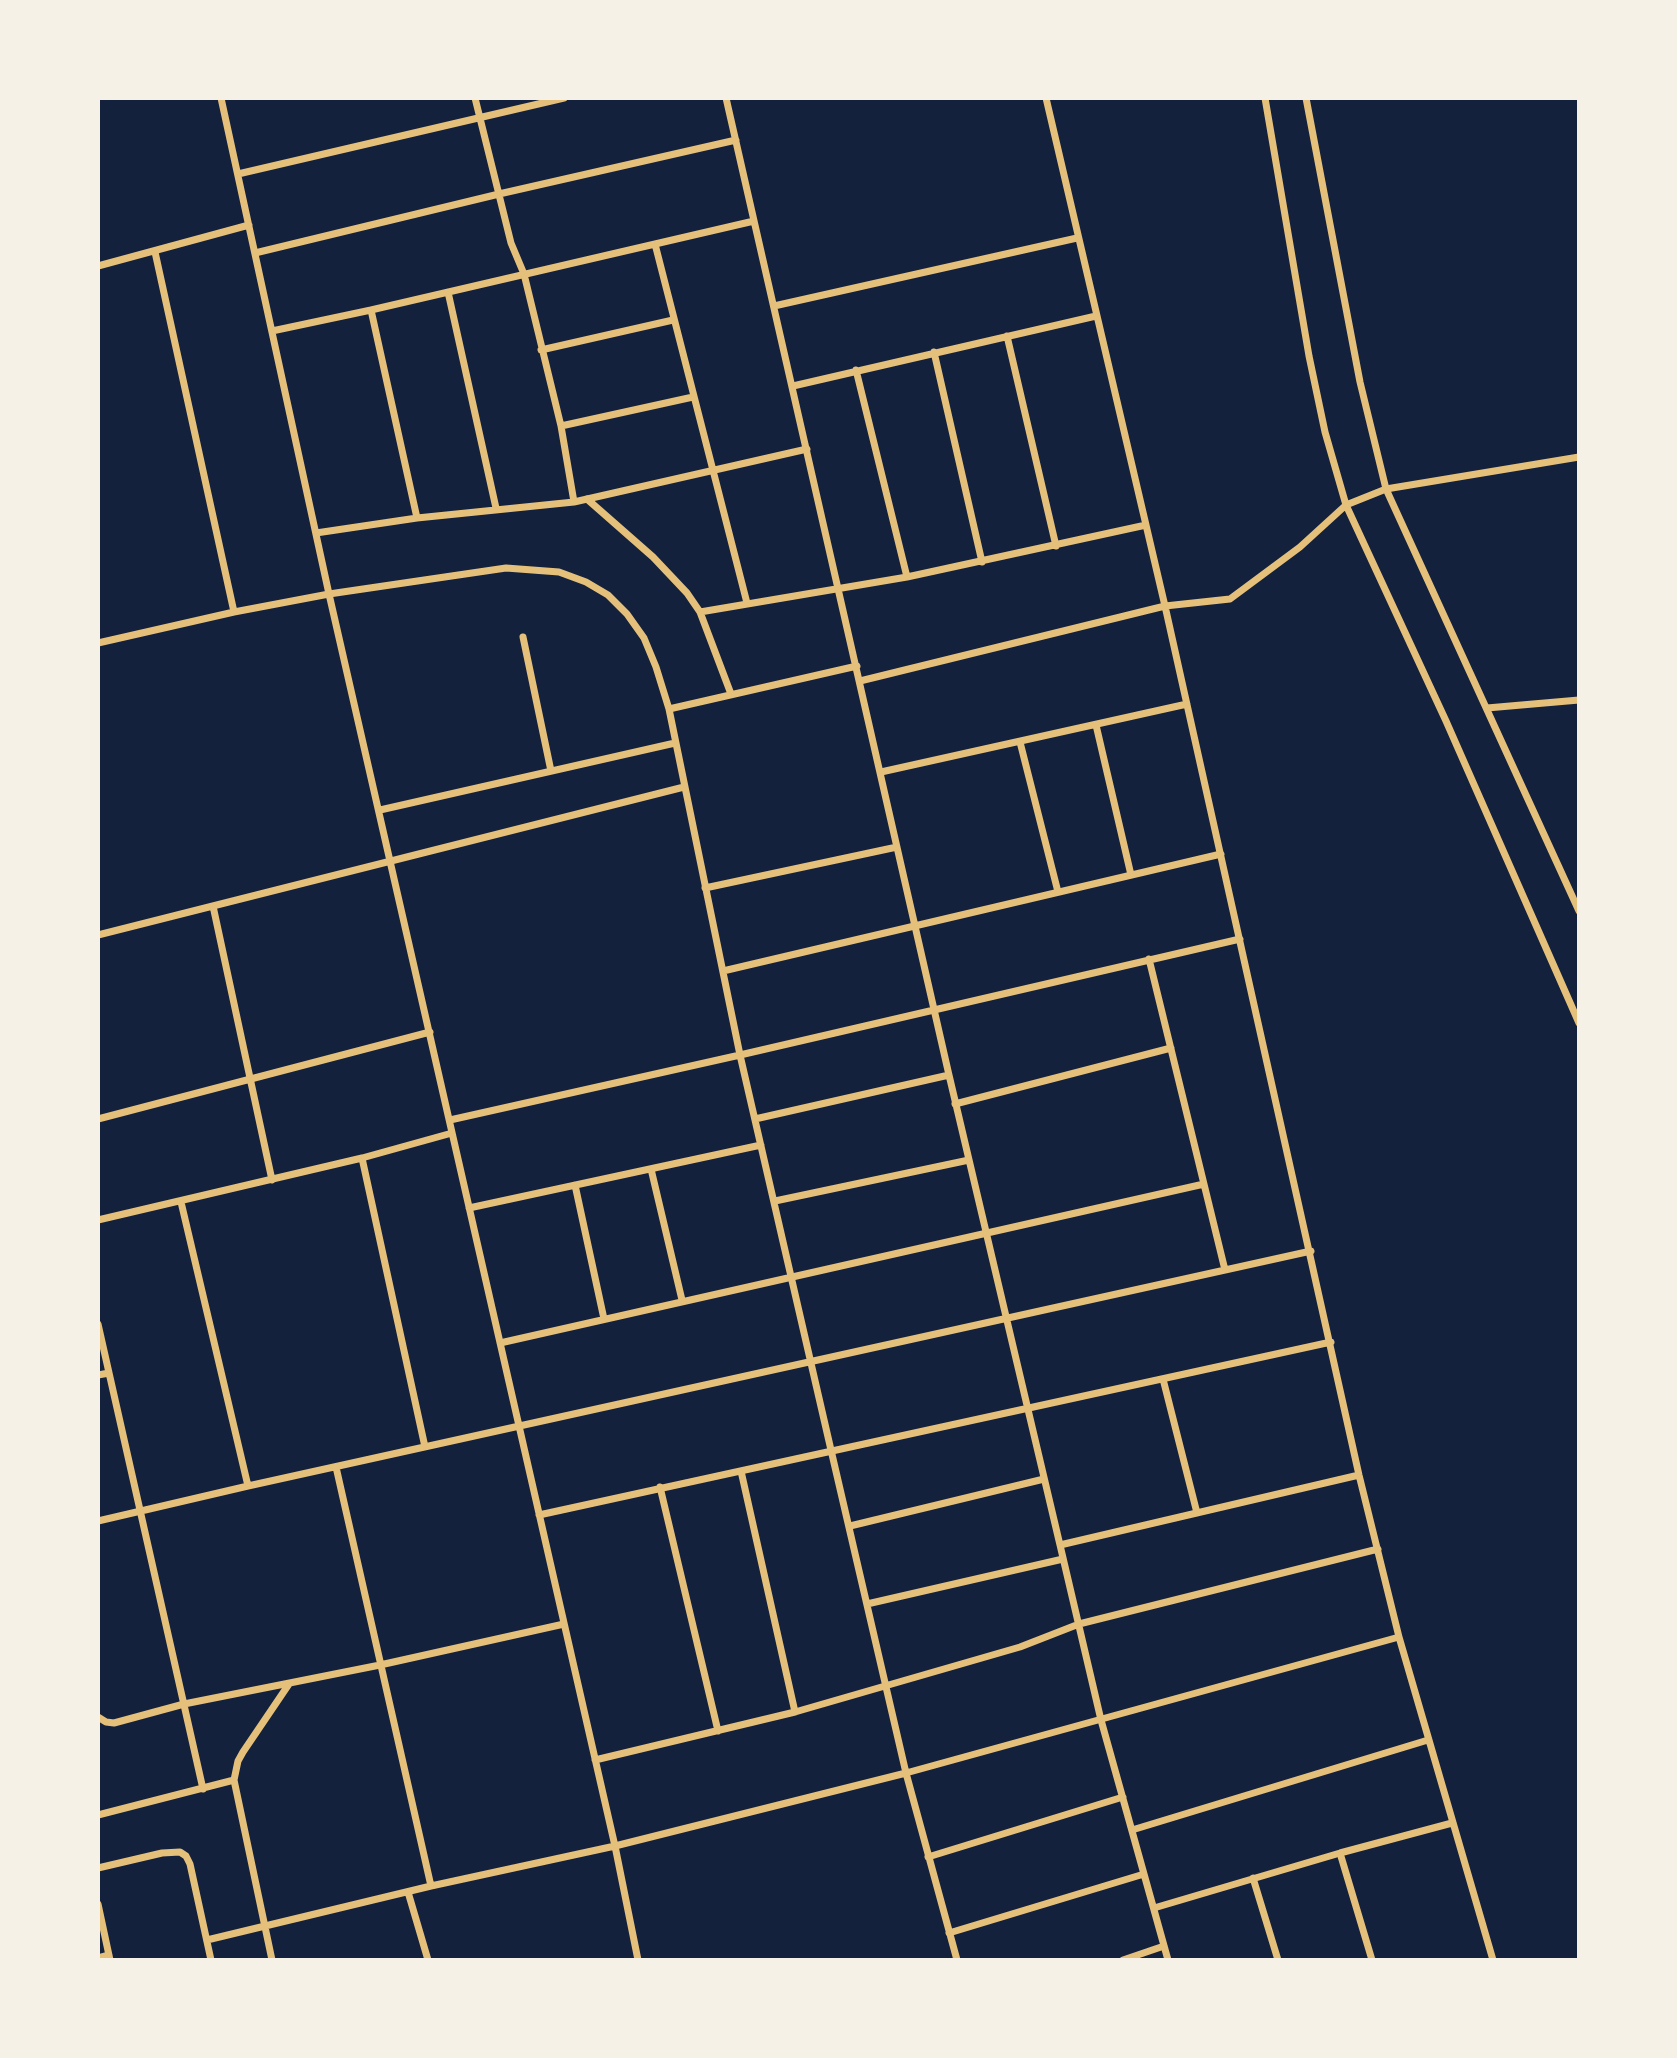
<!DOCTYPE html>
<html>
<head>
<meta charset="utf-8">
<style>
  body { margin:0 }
  #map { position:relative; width:1677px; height:2058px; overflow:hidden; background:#14213d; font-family:Karla,sans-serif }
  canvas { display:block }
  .frame { position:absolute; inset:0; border:100px solid #f6f1e7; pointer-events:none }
</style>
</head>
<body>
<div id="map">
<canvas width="1677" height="2058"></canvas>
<div class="frame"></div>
</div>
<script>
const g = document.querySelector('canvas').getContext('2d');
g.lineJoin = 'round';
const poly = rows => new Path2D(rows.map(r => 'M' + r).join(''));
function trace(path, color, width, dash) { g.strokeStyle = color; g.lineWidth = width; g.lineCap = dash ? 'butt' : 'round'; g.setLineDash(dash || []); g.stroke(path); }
const minor = poly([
  [221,98,329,594,615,1846,638,1960],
  [475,98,511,243,524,274,561,426,574,502],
  [726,98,949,1075,1060,1545,1101,1720,1168,1960],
  [1046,98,1165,606,1359,1475,1399,1637,1493,1960],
  [1265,98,1309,356,1325,432,1346,505,1446,721,1579,1023],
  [1306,98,1360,382,1386,489,1579,911],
  [238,174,564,98],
  [655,244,747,603],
  [155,252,234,612],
  [255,253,499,194,736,140],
  [98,266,249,225],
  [448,292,496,508],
  [774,306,1077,238],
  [371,310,417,518],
  [272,331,371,310,754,221],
  [1007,336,1056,546],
  [541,350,673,320],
  [934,352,982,562],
  [856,370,907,577],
  [793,386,1096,316],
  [561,426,693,397],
  [587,499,653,557,687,593,700,612,731,694],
  [316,533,417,518,574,502,807,449],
  [700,612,907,577,1146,525],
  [523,637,551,771],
  [98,643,234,612,329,594,506,568,559,572,586,582,608,595,627,614,644,638,656,667,669,709,740,1055,831,1450,906,1773,957,1960],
  [860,681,1165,606,1230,599,1300,547,1346,505,1386,489,1579,457],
  [1487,708,1579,700],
  [669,709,857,666],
  [1096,725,1131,875],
  [1020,742,1058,892],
  [881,772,1187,704],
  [380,810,675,743],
  [705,888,897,847],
  [213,906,272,1180],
  [98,935,684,787],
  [1149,959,1225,1270],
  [723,971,1221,854],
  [955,1104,1171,1048],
  [98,1119,430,1032],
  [755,1119,949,1075],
  [450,1120,740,1055,1240,939],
  [362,1158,425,1447],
  [651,1169,682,1300],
  [575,1185,604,1319],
  [775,1201,969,1160],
  [181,1202,248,1486],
  [469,1208,761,1145],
  [98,1220,362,1158,452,1133],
  [98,1324,203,1789],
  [500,1343,1204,1184],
  [98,1375,109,1373],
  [1163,1379,1197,1513],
  [336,1467,431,1886],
  [741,1471,795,1712],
  [660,1487,718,1731],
  [539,1515,1331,1342],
  [98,1521,248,1486,1311,1251],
  [850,1526,1044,1479],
  [1060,1545,1359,1475],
  [867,1604,1063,1559],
  [98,1717,106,1722,114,1723,184,1704,380,1665,564,1624],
  [595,1760,795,1712,1020,1647,1079,1624,1378,1549],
  [98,1815,234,1780],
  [1132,1830,1428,1740],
  [1340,1853,1372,1960],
  [928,1857,1123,1797],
  [98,1868,162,1853,180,1852,186,1856,190,1864,211,1960],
  [1253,1878,1278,1960],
  [408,1892,428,1960],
  [98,1904,110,1960],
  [1154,1908,1340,1853,1452,1823],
  [949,1933,1144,1874],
  [207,1940,431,1886,615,1846,906,1773,1399,1637],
  [98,1958,109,1955],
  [272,1960,234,1780,238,1761,243,1752,289,1684],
  [1123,1960,1164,1946]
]);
trace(minor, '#e5c07b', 7);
</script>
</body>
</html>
